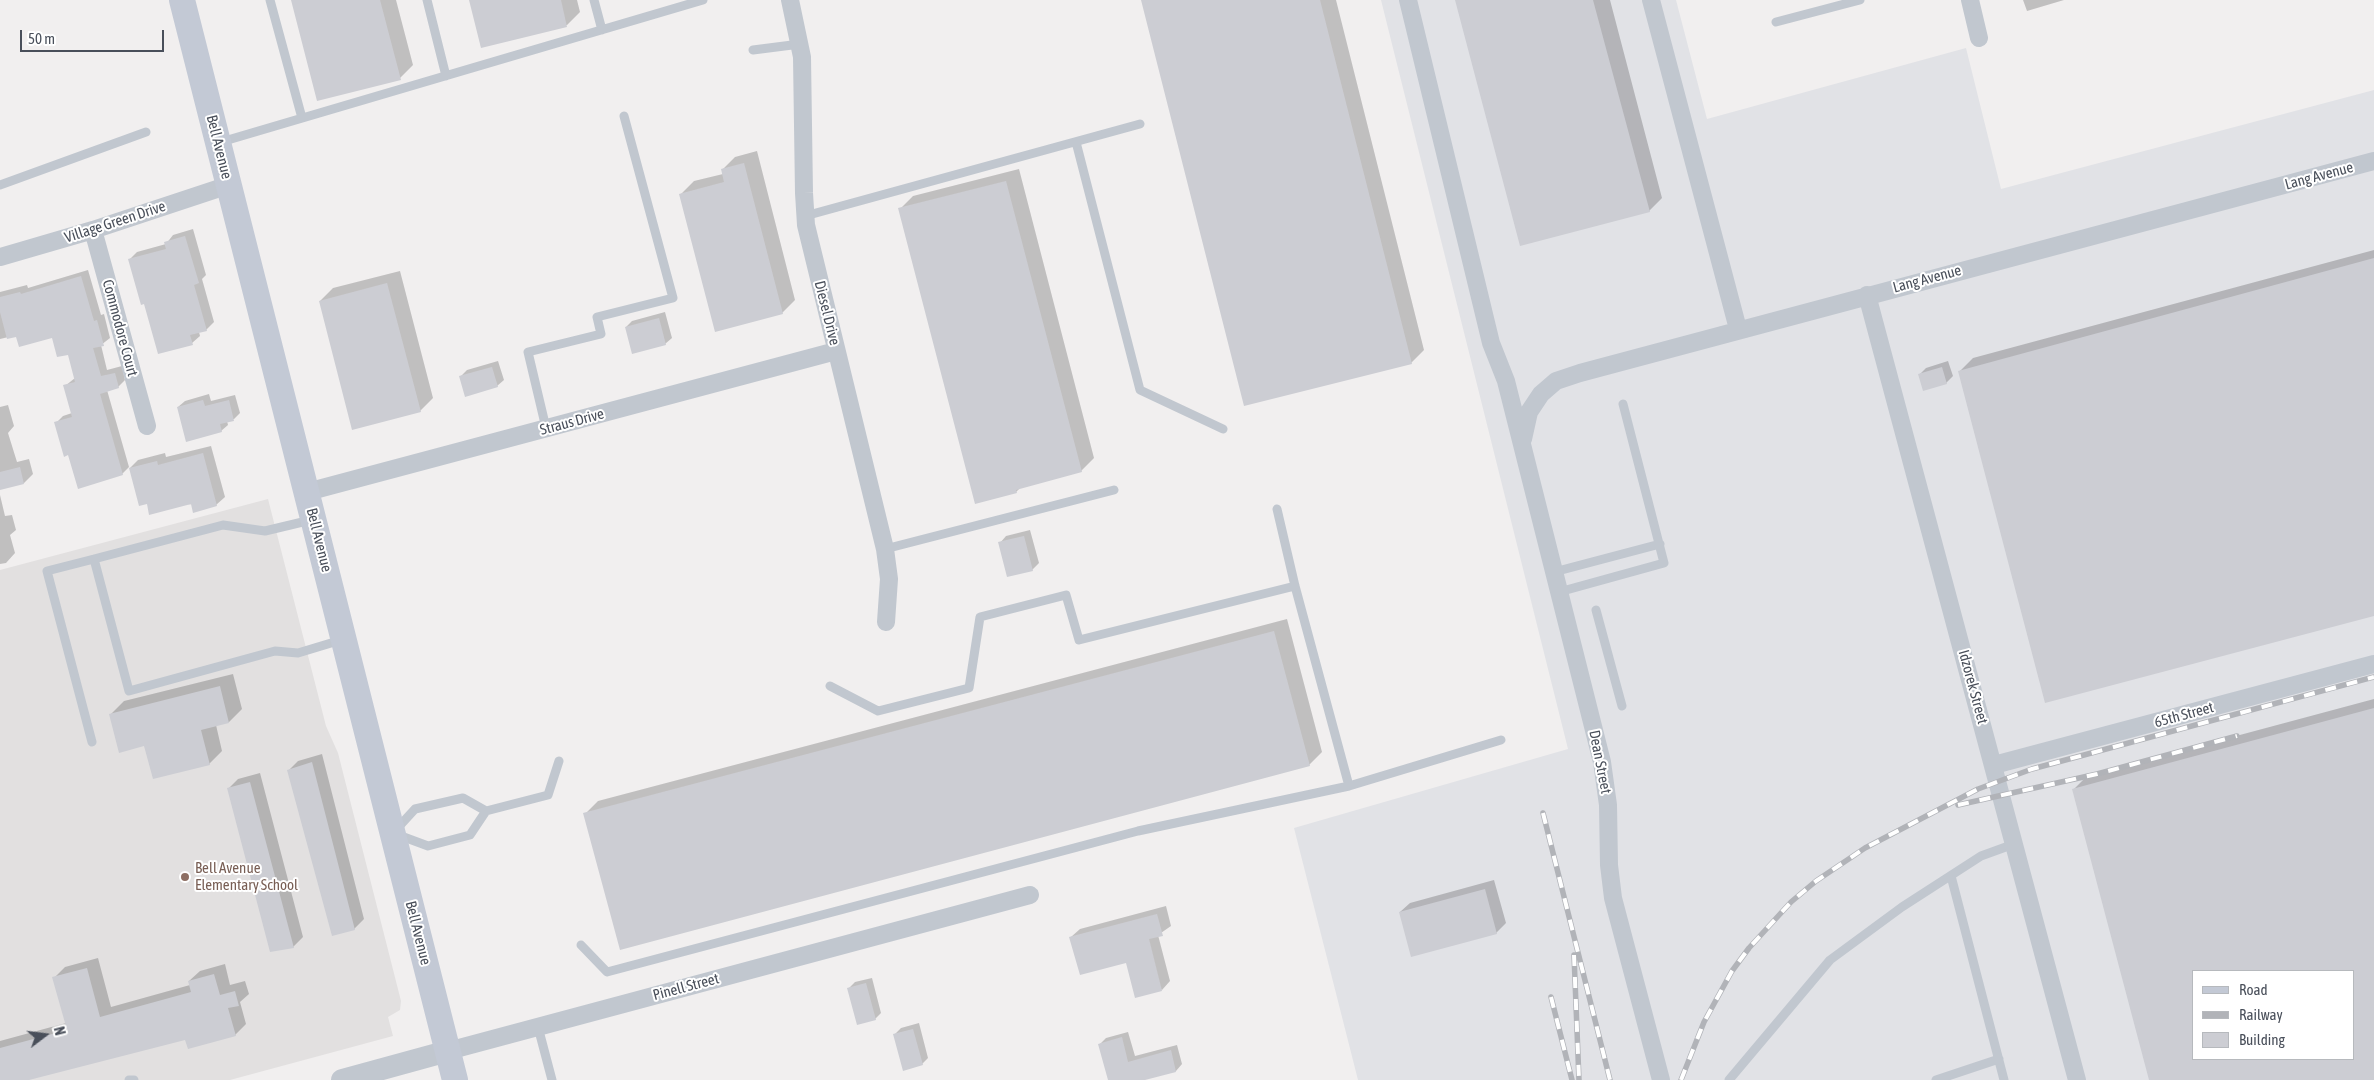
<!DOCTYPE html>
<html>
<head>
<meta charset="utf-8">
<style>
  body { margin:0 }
  #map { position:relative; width:2374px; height:1080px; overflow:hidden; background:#f1efef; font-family:"Asap Condensed",sans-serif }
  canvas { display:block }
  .legend { position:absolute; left:2192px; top:970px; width:162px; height:90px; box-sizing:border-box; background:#fff; border:1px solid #b6b9bd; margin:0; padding:6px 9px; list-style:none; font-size:15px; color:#494f5a }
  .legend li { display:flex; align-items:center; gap:10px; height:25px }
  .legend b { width:25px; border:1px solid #b6b9bd }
  .north { position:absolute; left:20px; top:1010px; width:50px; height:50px; -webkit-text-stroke:4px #fff; paint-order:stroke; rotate:75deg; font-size:14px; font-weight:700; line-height:20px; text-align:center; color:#494f5a }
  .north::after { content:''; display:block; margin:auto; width:18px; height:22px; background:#494f5a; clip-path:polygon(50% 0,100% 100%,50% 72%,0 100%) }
  .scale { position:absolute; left:20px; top:30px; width:144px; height:22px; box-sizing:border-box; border:2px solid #494f5a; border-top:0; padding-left:6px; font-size:15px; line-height:18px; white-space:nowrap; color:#494f5a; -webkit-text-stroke:4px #fff; paint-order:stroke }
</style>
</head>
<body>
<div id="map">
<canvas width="2374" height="1080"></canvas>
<ul class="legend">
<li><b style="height:6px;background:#c3c9d5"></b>Road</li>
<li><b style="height:6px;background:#b1b3b8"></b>Railway</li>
<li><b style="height:14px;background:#cccdd3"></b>Building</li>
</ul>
<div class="north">N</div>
<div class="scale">50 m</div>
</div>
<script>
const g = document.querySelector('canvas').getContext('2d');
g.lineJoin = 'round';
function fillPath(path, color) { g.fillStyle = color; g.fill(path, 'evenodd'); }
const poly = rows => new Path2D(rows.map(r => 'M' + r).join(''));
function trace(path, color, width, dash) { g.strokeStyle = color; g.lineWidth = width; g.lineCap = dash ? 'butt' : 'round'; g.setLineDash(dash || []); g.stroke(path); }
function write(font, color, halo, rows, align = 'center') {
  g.font = font + ' "Asap Condensed",sans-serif'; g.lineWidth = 4; g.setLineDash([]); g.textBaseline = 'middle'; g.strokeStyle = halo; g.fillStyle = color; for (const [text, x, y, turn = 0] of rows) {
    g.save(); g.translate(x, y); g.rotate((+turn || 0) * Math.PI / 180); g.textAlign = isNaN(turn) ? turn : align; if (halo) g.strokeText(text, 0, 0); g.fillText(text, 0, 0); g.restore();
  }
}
const education = poly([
  [268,499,326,726,338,753,401,1001,400,1010,388,1017,393,1036,230,1080,0,1080,0,570]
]);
const airport = poly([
  [1381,0,1676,0,1707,119,1966,48,2001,189,2374,90,2374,1080,1358,1080,1294,828,1568,749],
  [2193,971,2353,971,2353,1059,2193,1059]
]);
const shadow = poly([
  [292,0,396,0,413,65,400,78],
  [470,0,577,0,580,12,567,25,481,46],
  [1142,0,1336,0,1424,350,1411,363],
  [1456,0,1610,0,1662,198,1649,211],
  [2023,0,2064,0,2027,11],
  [757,151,795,300,782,313,681,194,694,181,723,174,722,170,735,157],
  [1019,169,1094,458,1081,471,1021,487,1016,492,900,209,913,196],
  [193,229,206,275,202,279,214,322,206,330,199,332,200,336,192,343,145,302,129,260,137,252,166,244,173,235],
  [2374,250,2374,614,1960,371,1973,358],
  [88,270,101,315,104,314,110,338,101,345,107,370,122,366,125,380,118,387,107,390,129,467,122,474,69,454,56,423,63,416,72,413,65,386,75,378,69,353,53,337,17,335,0,339,0,292,27,285,28,288],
  [400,271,433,398,420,411,320,301,333,288],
  [665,312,672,338,665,344,626,327,632,321],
  [498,361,504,380,497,386,461,376,467,370],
  [1948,361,1953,376,1946,383,1920,374,1926,368],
  [209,394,211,401,235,395,240,413,234,419,227,421,228,425,221,431,178,407,185,401],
  [8,405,14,426,8,433,17,462,29,459,33,474,24,483,0,488,0,407],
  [211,446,225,497,216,505,148,503,130,468,138,460,165,453,166,457],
  [0,495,5,516,12,515,16,530,10,535,15,553,6,563,0,564],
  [1030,530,1039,563,1032,570,1000,543,1006,536],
  [1287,619,1322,752,1309,765,585,814,598,801],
  [233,674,242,709,229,722,216,725,222,751,209,764,145,745,111,714,124,701],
  [2374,699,2374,1080,2150,1080,2074,789,2087,776],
  [2193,971,2353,971,2353,1059,2193,1059],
  [322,754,364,919,354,929,288,771,298,761],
  [260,773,303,937,293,947,228,789,238,779],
  [1494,880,1506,923,1496,933,1400,912,1410,903],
  [1166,906,1171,926,1158,935,1170,981,1162,990,1127,962,1071,937,1080,929],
  [98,958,111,1007,190,985,189,981,200,971,225,964,230,985,245,981,249,994,240,1002,246,1024,235,1035,186,1038,26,1080,0,1080,0,1041,66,1023,54,978,65,967],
  [872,978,881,1013,875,1019,848,989,855,982],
  [919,1023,928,1058,922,1064,894,1035,901,1028],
  [1128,1032,1135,1056,1177,1045,1182,1064,1176,1071,1141,1080,1121,1080,1100,1044,1106,1038]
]);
const building = poly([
  [291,0,380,0,401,80,317,101],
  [469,0,561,0,567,27,481,48],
  [1141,0,1320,0,1412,364,1244,406],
  [1455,0,1593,0,1650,212,1520,246],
  [744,163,783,314,715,332,679,194,724,182,721,169],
  [1006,181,1082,472,1016,490,1017,493,975,504,898,208],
  [185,236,199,283,194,285,207,331,190,335,193,345,158,354,144,304,141,305,128,259,166,249,164,242],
  [2374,258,2374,616,2045,703,1958,371],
  [81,276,94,321,97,320,104,346,93,348,101,376,115,373,119,388,100,394,123,475,78,489,68,455,64,457,54,422,72,417,63,385,75,382,68,355,57,357,52,338,19,347,16,337,7,339,0,312,0,297,20,292,21,294],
  [387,283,421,412,352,430,319,301],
  [659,318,666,345,632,354,625,327],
  [492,367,498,387,465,397,459,376],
  [1942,367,1947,384,1923,391,1918,374],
  [203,400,205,406,229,400,234,421,220,424,222,432,186,442,177,407],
  [203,453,217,506,193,513,191,504,149,515,147,504,139,506,129,468,157,461,158,465],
  [20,467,24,484,0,490,0,472],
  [1024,536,1033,571,1007,577,998,542],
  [1274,631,1310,766,620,950,583,813],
  [220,686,229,723,201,730,210,765,153,779,144,746,119,753,109,714],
  [2374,708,2374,1080,2149,1080,2072,789],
  [2193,971,2353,971,2353,1059,2193,1059],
  [312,762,355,930,332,936,287,770],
  [250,782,294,948,270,952,227,788],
  [1485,889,1497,934,1411,957,1399,912],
  [1157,914,1163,936,1149,939,1162,991,1135,998,1126,963,1080,975,1069,937],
  [87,968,100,1017,191,992,188,981,214,974,220,995,235,991,239,1006,228,1008,236,1036,188,1049,185,1040,29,1080,0,1080,0,1048,67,1030,52,977],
  [866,983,876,1020,857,1025,847,988],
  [913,1029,923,1065,903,1071,893,1034],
  [1122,1037,1128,1062,1171,1050,1176,1072,1145,1080,1108,1080,1098,1044]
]);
const service = poly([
  [270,0,302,118],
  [427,0,446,76],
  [594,0,602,30],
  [1776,22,1860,0],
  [753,50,800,44],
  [221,142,703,0],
  [1076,142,1140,390,1223,429],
  [0,185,146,132],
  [805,216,1140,124],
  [546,428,528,352,601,334,597,317,673,298,624,116],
  [1277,509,1295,586,1349,786],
  [311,520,265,531,223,525,94,559,129,691,275,651,298,653,341,640],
  [885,549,1114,490],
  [1554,572,1660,544],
  [1559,592,1664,563,1623,404],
  [1596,610,1622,706],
  [830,686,878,711,969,688,980,617,1066,595,1079,640,1295,586],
  [92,742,47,571,94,559],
  [486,811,463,798,415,809,393,833,428,846,470,835,486,811,548,795,559,761],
  [1951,876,2004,1080],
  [581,945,607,972,1138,831,1349,786,1501,740],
  [538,1027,552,1080],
  [129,1080,134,1080],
  [1729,1080,1830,960,1902,907,1981,856,2014,844],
  [1936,1080,1999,1059]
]);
const minor = poly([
  [790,0,802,57,804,193,806,225,885,549,889,579,886,622],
  [1408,0,1491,343,1506,381,1602,762,1608,805,1609,865,1613,898,1661,1080],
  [1651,0,1738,329],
  [1970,0,1979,38],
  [93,230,147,426],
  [0,257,93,230,229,185],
  [1867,295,2077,1080],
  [1523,439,1529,412,1541,394,1556,381,1580,373,2374,161],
  [307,492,836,351],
  [1994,765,2374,664],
  [448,1051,1030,895]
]);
const tertiary = poly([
  [342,1080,448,1051]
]);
const secondary = poly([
  [182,0,455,1080]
]);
const rail = poly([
  [1958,805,2097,774,2237,736],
  [1543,813,1610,1080],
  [1574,955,1579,1080],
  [1551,997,1572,1080],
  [1681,1080,1704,1022,1732,971,1749,948,1791,902,1816,881,1865,848,1978,789,2032,769,2374,677]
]);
const markers = [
  [185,877,5,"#8d6e63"]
];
const streetNames = [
  ["Bell Avenue",219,147,76],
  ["Lang Avenue",2319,176,-15],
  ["Village Green Drive",115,222,-18],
  ["Lang Avenue",1927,279,-15],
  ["Diesel Drive",827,313,76],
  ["Commodore Court",120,328,75],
  ["Straus Drive",572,422,-15],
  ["Bell Avenue",319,540,76],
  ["Idzorek Street",1973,687,75],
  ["65th Street",2184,715,-15],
  ["Dean Street",1600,762,79],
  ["Bell Avenue",418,933,76],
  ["Pinell Street",686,987,-15]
];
const educationNames = [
  ["Bell Avenue",195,868],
  ["Elementary School",195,885]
];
fillPath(education, '#e2e0e0');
fillPath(airport, '#e1e2e6');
fillPath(shadow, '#0003');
fillPath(building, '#cccdd3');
trace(service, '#c1c7cf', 9);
trace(minor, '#c1c7cf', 18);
trace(tertiary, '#c1c7cf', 22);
trace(secondary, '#c3c9d5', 26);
trace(rail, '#b1b3b8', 5.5);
trace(rail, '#fff', 4, [11]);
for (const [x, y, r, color] of markers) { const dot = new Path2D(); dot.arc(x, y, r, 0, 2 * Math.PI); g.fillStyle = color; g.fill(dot); trace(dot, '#fff', 2); }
write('15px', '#494f5a', '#fff', streetNames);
write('15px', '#785e54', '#fff', educationNames, 'left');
</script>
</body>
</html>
